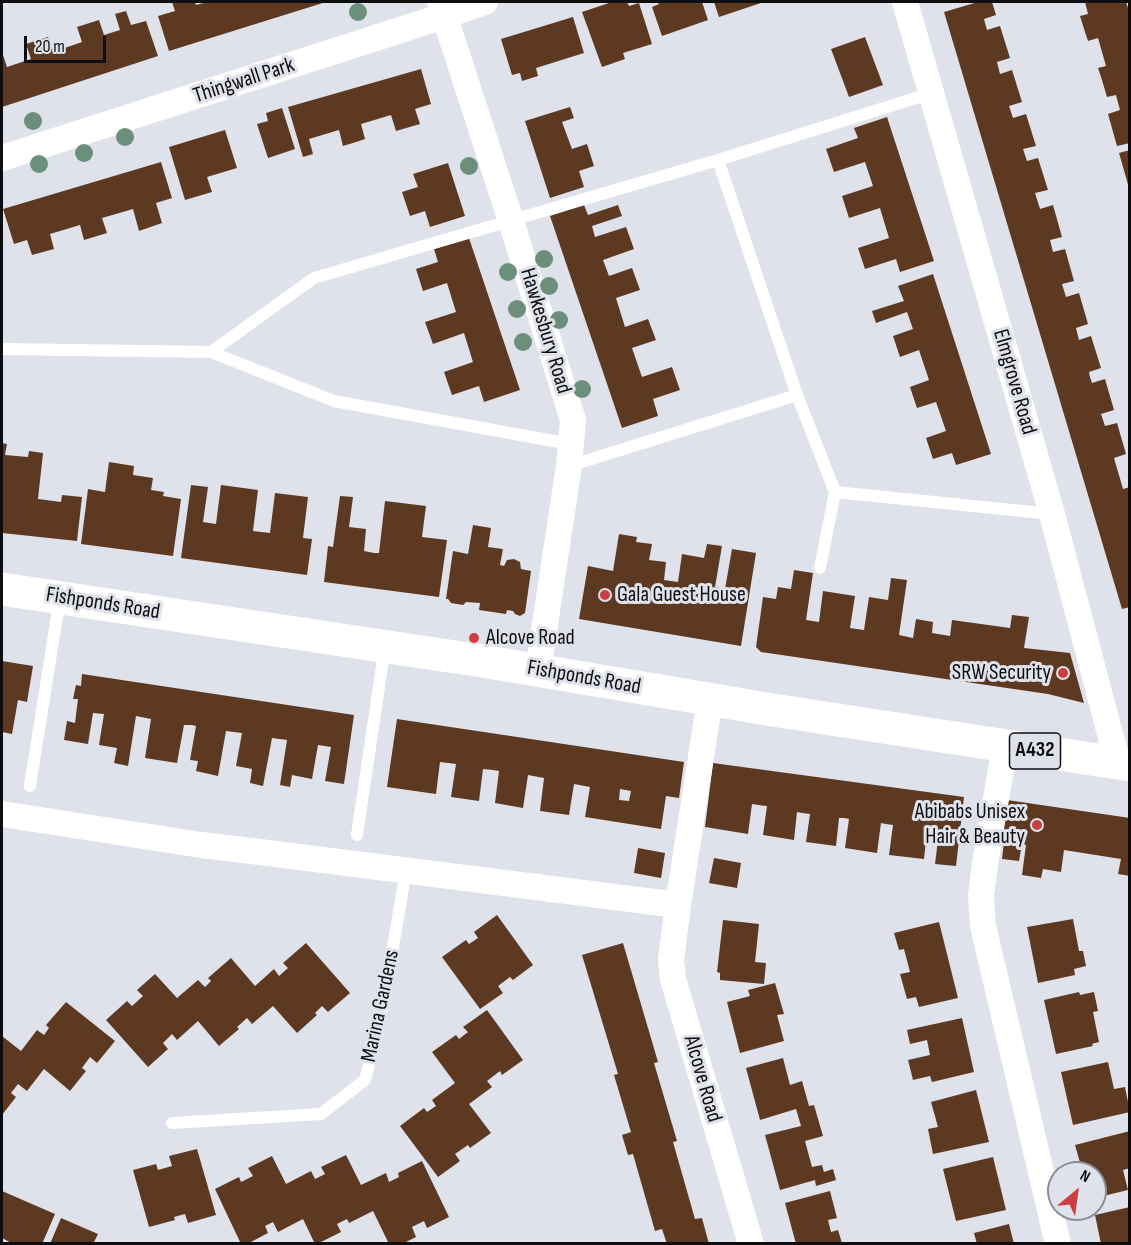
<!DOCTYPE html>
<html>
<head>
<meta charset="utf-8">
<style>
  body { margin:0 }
  #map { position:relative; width:1131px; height:1245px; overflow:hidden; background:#e0e2eb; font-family:"Sofia Sans Condensed",sans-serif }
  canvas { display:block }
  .frame { position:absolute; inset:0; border:3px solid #0e0e11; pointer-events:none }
  .north { position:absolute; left:1047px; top:1161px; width:60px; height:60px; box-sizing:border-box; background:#e0e2eb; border:2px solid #8c8d94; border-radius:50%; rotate:29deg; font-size:16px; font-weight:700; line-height:24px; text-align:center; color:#0e0e11 }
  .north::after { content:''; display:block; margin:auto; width:21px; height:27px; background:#cd3e41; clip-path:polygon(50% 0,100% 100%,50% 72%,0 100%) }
  .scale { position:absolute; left:24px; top:36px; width:82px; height:27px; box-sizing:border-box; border:3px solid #0e0e11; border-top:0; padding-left:8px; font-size:18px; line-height:21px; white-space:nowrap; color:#0e0e11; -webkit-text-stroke:4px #e0e2eb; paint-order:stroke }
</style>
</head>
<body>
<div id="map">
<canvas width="1131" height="1245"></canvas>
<div class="frame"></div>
<div class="north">N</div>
<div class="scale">20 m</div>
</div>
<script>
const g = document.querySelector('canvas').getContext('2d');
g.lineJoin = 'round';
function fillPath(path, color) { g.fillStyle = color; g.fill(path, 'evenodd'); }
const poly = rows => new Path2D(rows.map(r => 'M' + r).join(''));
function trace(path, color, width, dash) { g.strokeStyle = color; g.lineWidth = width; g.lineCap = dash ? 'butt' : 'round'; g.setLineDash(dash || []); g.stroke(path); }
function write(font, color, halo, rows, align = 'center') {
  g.font = font + ' "Sofia Sans Condensed",sans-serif'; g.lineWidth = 6; g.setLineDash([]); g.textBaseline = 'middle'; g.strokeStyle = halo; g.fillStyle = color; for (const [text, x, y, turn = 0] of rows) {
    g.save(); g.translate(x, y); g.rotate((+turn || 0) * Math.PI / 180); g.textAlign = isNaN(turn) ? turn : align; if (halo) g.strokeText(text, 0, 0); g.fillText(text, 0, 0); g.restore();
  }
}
const building = poly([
  [172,2,195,2,196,5,207,2,326,2,169,51,158,16,175,11],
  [612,2,627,2,629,6,639,3,652,44,623,53,625,59,602,67,582,12],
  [658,2,702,2,708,20,662,36,652,7,659,4],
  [714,2,764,2,719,17],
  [978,2,992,2,996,15,984,19,987,30,1000,26,1010,58,997,62,1000,74,1012,70,1022,102,1009,106,1013,118,1026,114,1036,146,1023,149,1027,161,1038,158,1048,190,1035,193,1040,209,1053,205,1062,237,1050,240,1053,252,1065,249,1074,281,1062,284,1066,297,1079,293,1088,324,1076,328,1079,340,1091,336,1101,368,1089,372,1090,377,1092,383,1105,379,1114,410,1101,414,1105,426,1117,423,1126,454,1114,458,1123,489,1130,487,1130,607,1122,609,944,12],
  [1085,2,1126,2,1130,14,1130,143,1117,146,1108,114,1120,110,1116,95,1107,97,1102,80,1098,68,1106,66,1098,38,1088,41,1085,32,1080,16,1088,14],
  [126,11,131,25,146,21,158,56,2,107,2,52,7,67,31,59,26,44,48,37,53,52,82,42,77,27,99,20,104,35,120,30,115,14],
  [573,17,584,53,536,68,538,76,522,81,520,73,512,75,501,39],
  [865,37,883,85,849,97,831,49],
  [421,69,431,104,415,109,420,124,396,131,391,115,361,124,365,139,356,142,343,146,339,130,309,139,313,154,303,157,288,107],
  [570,107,574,118,562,122,572,149,587,144,594,166,579,171,584,187,550,198,525,121],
  [282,108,295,149,268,158,257,124,268,121,266,113],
  [887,117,934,261,900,272,896,259,865,269,858,248,889,238,880,208,849,218,842,196,873,186,865,162,834,172,826,149,858,138,854,128],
  [225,130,237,168,207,177,212,192,185,200,169,147],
  [1130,150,1130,188,1129,188,1119,153],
  [161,162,172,198,156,203,162,223,139,231,133,209,102,218,107,233,84,240,80,225,50,234,54,249,32,255,27,240,14,244,3,209],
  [448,163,465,216,430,227,425,211,410,216,402,192,418,187,413,174],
  [584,205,588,215,618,205,622,216,592,226,595,237,626,227,634,249,603,260,609,276,632,268,640,290,616,298,625,327,648,319,656,340,632,348,642,377,672,367,680,390,653,399,658,416,622,428,550,216],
  [469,238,520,390,484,402,479,386,452,395,444,372,473,362,464,333,433,344,425,322,456,312,447,283,423,291,416,269,438,262,434,249],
  [933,274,991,454,956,465,952,453,933,459,926,438,946,431,936,402,917,408,910,387,929,380,919,350,900,357,893,336,913,329,907,312,876,323,872,311,904,301,898,286],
  [2,443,7,444,5,455,28,457,29,451,43,453,38,499,61,502,62,495,82,497,77,541,2,533],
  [109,462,134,466,133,475,153,478,151,490,164,492,163,496,181,499,173,556,81,544,88,489,105,492],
  [191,485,208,487,203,522,216,524,221,485,258,490,253,531,270,533,275,493,308,497,303,538,312,539,307,575,181,558],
  [340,496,353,497,349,527,366,529,364,551,374,553,379,553,385,501,426,506,422,537,447,540,439,597,324,582,328,546,333,547],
  [473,525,491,528,488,547,503,549,500,565,504,566,507,560,514,559,520,562,521,569,531,571,525,613,520,616,515,614,513,611,507,610,506,614,479,610,480,603,466,602,463,605,451,603,448,599,446,599,453,551,468,554],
  [619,534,637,537,636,542,652,544,649,560,666,562,664,580,678,582,682,554,704,558,707,544,722,546,715,587,725,589,732,549,756,553,741,646,579,619,588,566,613,571],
  [794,570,813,573,806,620,819,622,823,591,855,596,850,628,864,630,869,597,888,600,891,578,907,580,899,635,913,638,916,619,933,622,932,633,950,636,952,620,1010,628,1012,615,1029,617,1024,648,1070,653,1084,703,1048,694,761,652,756,647,763,597,776,599,778,587,791,589],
  [2,661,33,666,27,702,18,700,12,734,2,732],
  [82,674,354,715,344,784,325,781,331,747,318,745,312,779,292,775,290,787,280,785,287,740,272,738,263,786,250,783,252,769,236,766,242,733,226,731,218,776,196,771,198,761,190,760,196,726,192,725,184,725,177,763,145,758,151,719,136,716,128,766,114,763,117,748,99,745,104,714,93,713,88,744,64,740,67,721,75,723,78,699,73,699,76,685,81,686],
  [397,719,684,762,679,798,666,796,661,829,585,817,590,787,574,784,569,815,540,811,544,778,528,775,523,808,495,803,499,771,493,770,483,769,479,801,451,797,456,764,440,762,436,794,387,787],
  [620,789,631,791,629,801,619,800],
  [713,763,964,797,956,866,935,864,939,832,927,831,924,859,889,855,893,825,886,824,881,823,877,853,845,848,849,819,844,818,839,818,836,846,806,842,810,814,802,813,797,812,794,840,763,835,767,806,758,805,752,804,748,834,705,827],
  [1007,800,1130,818,1130,876,1118,874,1121,859,1064,850,1061,872,1043,869,1041,878,1022,875,1026,845,1022,844,1019,861,1002,859,1004,842,1001,841],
  [638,848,665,853,661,878,634,873],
  [714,858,741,863,737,888,709,883],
  [497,915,533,965,513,980,510,977,498,986,503,993,480,1009,442,957,466,940,469,944,478,938,474,932],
  [1073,919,1079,951,1083,951,1086,966,1074,969,1075,975,1038,983,1027,927],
  [723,920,759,924,755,962,766,963,764,984,720,980,720,973,717,972],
  [939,922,958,998,919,1007,916,997,907,999,900,974,910,972,904,949,899,950,894,933],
  [306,943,350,993,328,1012,322,1006,315,1013,317,1015,297,1033,273,1006,252,1024,247,1018,237,1027,239,1029,219,1046,198,1021,177,1040,172,1034,163,1043,168,1049,148,1067,106,1020,127,1001,132,1006,143,996,137,990,155,974,177,998,198,980,205,987,211,981,208,978,231,958,255,986,274,969,279,976,288,968,283,963],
  [623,943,658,1062,654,1063,677,1141,673,1142,695,1219,702,1218,709,1244,667,1244,662,1229,655,1231,633,1154,628,1155,622,1135,631,1132,614,1075,618,1074,582,955],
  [775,983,784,1014,777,1015,784,1041,740,1053,727,1002,750,996,748,990],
  [1079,992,1080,995,1094,992,1098,1011,1093,1012,1099,1042,1092,1044,1093,1046,1056,1054,1044,1000],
  [66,1002,115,1041,97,1063,90,1057,82,1068,86,1071,70,1091,44,1069,27,1091,18,1084,11,1093,16,1097,2,1115,2,1036,21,1051,37,1030,44,1035,49,1028,46,1025],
  [487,1010,523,1060,502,1075,500,1071,487,1081,492,1087,469,1104,491,1133,470,1148,468,1145,455,1154,460,1161,438,1177,400,1126,424,1108,427,1112,436,1106,432,1100,455,1083,432,1052,456,1035,459,1039,468,1032,463,1027],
  [962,1018,974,1072,932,1082,930,1076,913,1080,908,1060,930,1055,927,1040,910,1044,907,1030],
  [783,1058,790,1085,802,1081,809,1106,814,1105,823,1136,805,1141,812,1167,822,1165,824,1172,833,1169,836,1180,816,1186,815,1180,780,1190,765,1135,801,1126,796,1109,760,1120,746,1068],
  [1108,1062,1114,1089,1125,1087,1130,1112,1073,1125,1061,1072],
  [976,1090,989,1142,933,1154,928,1129,938,1127,931,1102],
  [1130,1131,1130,1160,1128,1161,1130,1168,1123,1170,1128,1190,1095,1198,1095,1173,1083,1173,1075,1145],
  [197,1149,216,1215,188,1223,185,1214,174,1217,175,1220,149,1227,133,1170,156,1164,158,1170,172,1166,169,1156],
  [346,1155,361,1185,386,1173,389,1182,399,1177,398,1173,422,1161,449,1217,427,1228,424,1221,412,1227,416,1237,402,1244,389,1244,373,1211,349,1223,347,1219,337,1224,341,1232,317,1244,315,1244,303,1219,278,1232,273,1222,265,1226,268,1233,247,1244,241,1244,215,1189,239,1177,241,1182,253,1176,248,1168,272,1156,286,1184,311,1171,315,1179,325,1174,321,1167],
  [993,1157,1006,1210,956,1221,943,1169],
  [2,1191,55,1214,42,1244,13,1244,2,1238],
  [830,1191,837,1218,828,1220,831,1232,838,1230,842,1243,796,1244,785,1203],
  [1130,1207,1130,1244,1101,1244,1095,1215],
  [61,1218,98,1234,93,1244,50,1244],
  [1009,1224,1014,1244,977,1244,974,1233]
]);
const lane = poly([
  [718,160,797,395,835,492,820,568],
  [2,349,211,352,334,401,570,444],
  [211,352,314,278,718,160,932,93],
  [569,466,797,395],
  [835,492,1052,514],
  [30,786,60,597],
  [357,835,385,646],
  [172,1123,321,1114,365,1080,380,1022,406,871]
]);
const street = poly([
  [440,2,511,221,573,420,569,466,538,670],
  [905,2,1052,514,1118,764],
  [2,158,444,16,485,2],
  [710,699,678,905,671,960,673,979,751,1244],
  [1005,746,986,857,981,895,983,926,1058,1244],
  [2,814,201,845,260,852,678,905]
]);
const primary = poly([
  [2,589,482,661,773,710,1130,765]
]);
const trees = [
  [358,12],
  [33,121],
  [125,137],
  [84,153],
  [39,164],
  [469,166],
  [544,259],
  [508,272],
  [549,286],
  [517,309],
  [559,320],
  [523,342],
  [582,389]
];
const markers = [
  [605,595,6,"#cd3e41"],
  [474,638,6,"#cd3e41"],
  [1063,673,6,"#cd3e41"],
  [1037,825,6,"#cd3e41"]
];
const shields = [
  [1035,751,51]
];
const shieldNames = [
  ["A432",1035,751]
];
const streetNames = [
  ["Thingwall Park",244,81,-18],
  ["Hawkesbury Road",545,331,73],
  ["Elmgrove Road",1014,382,74],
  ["Fishponds Road",103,604,9],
  ["Fishponds Road",584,678,10],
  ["Marina Gardens",381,1006,-78],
  ["Alcove Road",702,1079,74]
];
const poiNames = [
  ["Gala Guest House",617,595],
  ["Alcove Road",486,638],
  ["SRW Security",1051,673,"right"],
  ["Abibabs Unisex",1025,812,"right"],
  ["Hair & Beauty",1025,837,"right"]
];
fillPath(building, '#5d3922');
trace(lane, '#fff', 12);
trace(street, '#fff', 26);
trace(primary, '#fff', 33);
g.fillStyle = '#6c8f7c';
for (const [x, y] of trees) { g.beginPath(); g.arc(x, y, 9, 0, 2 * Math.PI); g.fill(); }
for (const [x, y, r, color] of markers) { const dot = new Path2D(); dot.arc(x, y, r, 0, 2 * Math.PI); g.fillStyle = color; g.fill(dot); trace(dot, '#e0e2eb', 2); }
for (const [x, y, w] of shields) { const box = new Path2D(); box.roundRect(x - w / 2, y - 18, w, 36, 4.5); g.fillStyle = '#e0e2eb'; g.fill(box); trace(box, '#0e0e11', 1.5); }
write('bold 21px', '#0e0e11', null, shieldNames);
write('22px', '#0e0e11', '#e0e2eb', streetNames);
write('22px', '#0e0e11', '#e0e2eb', poiNames, 'left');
</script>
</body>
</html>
